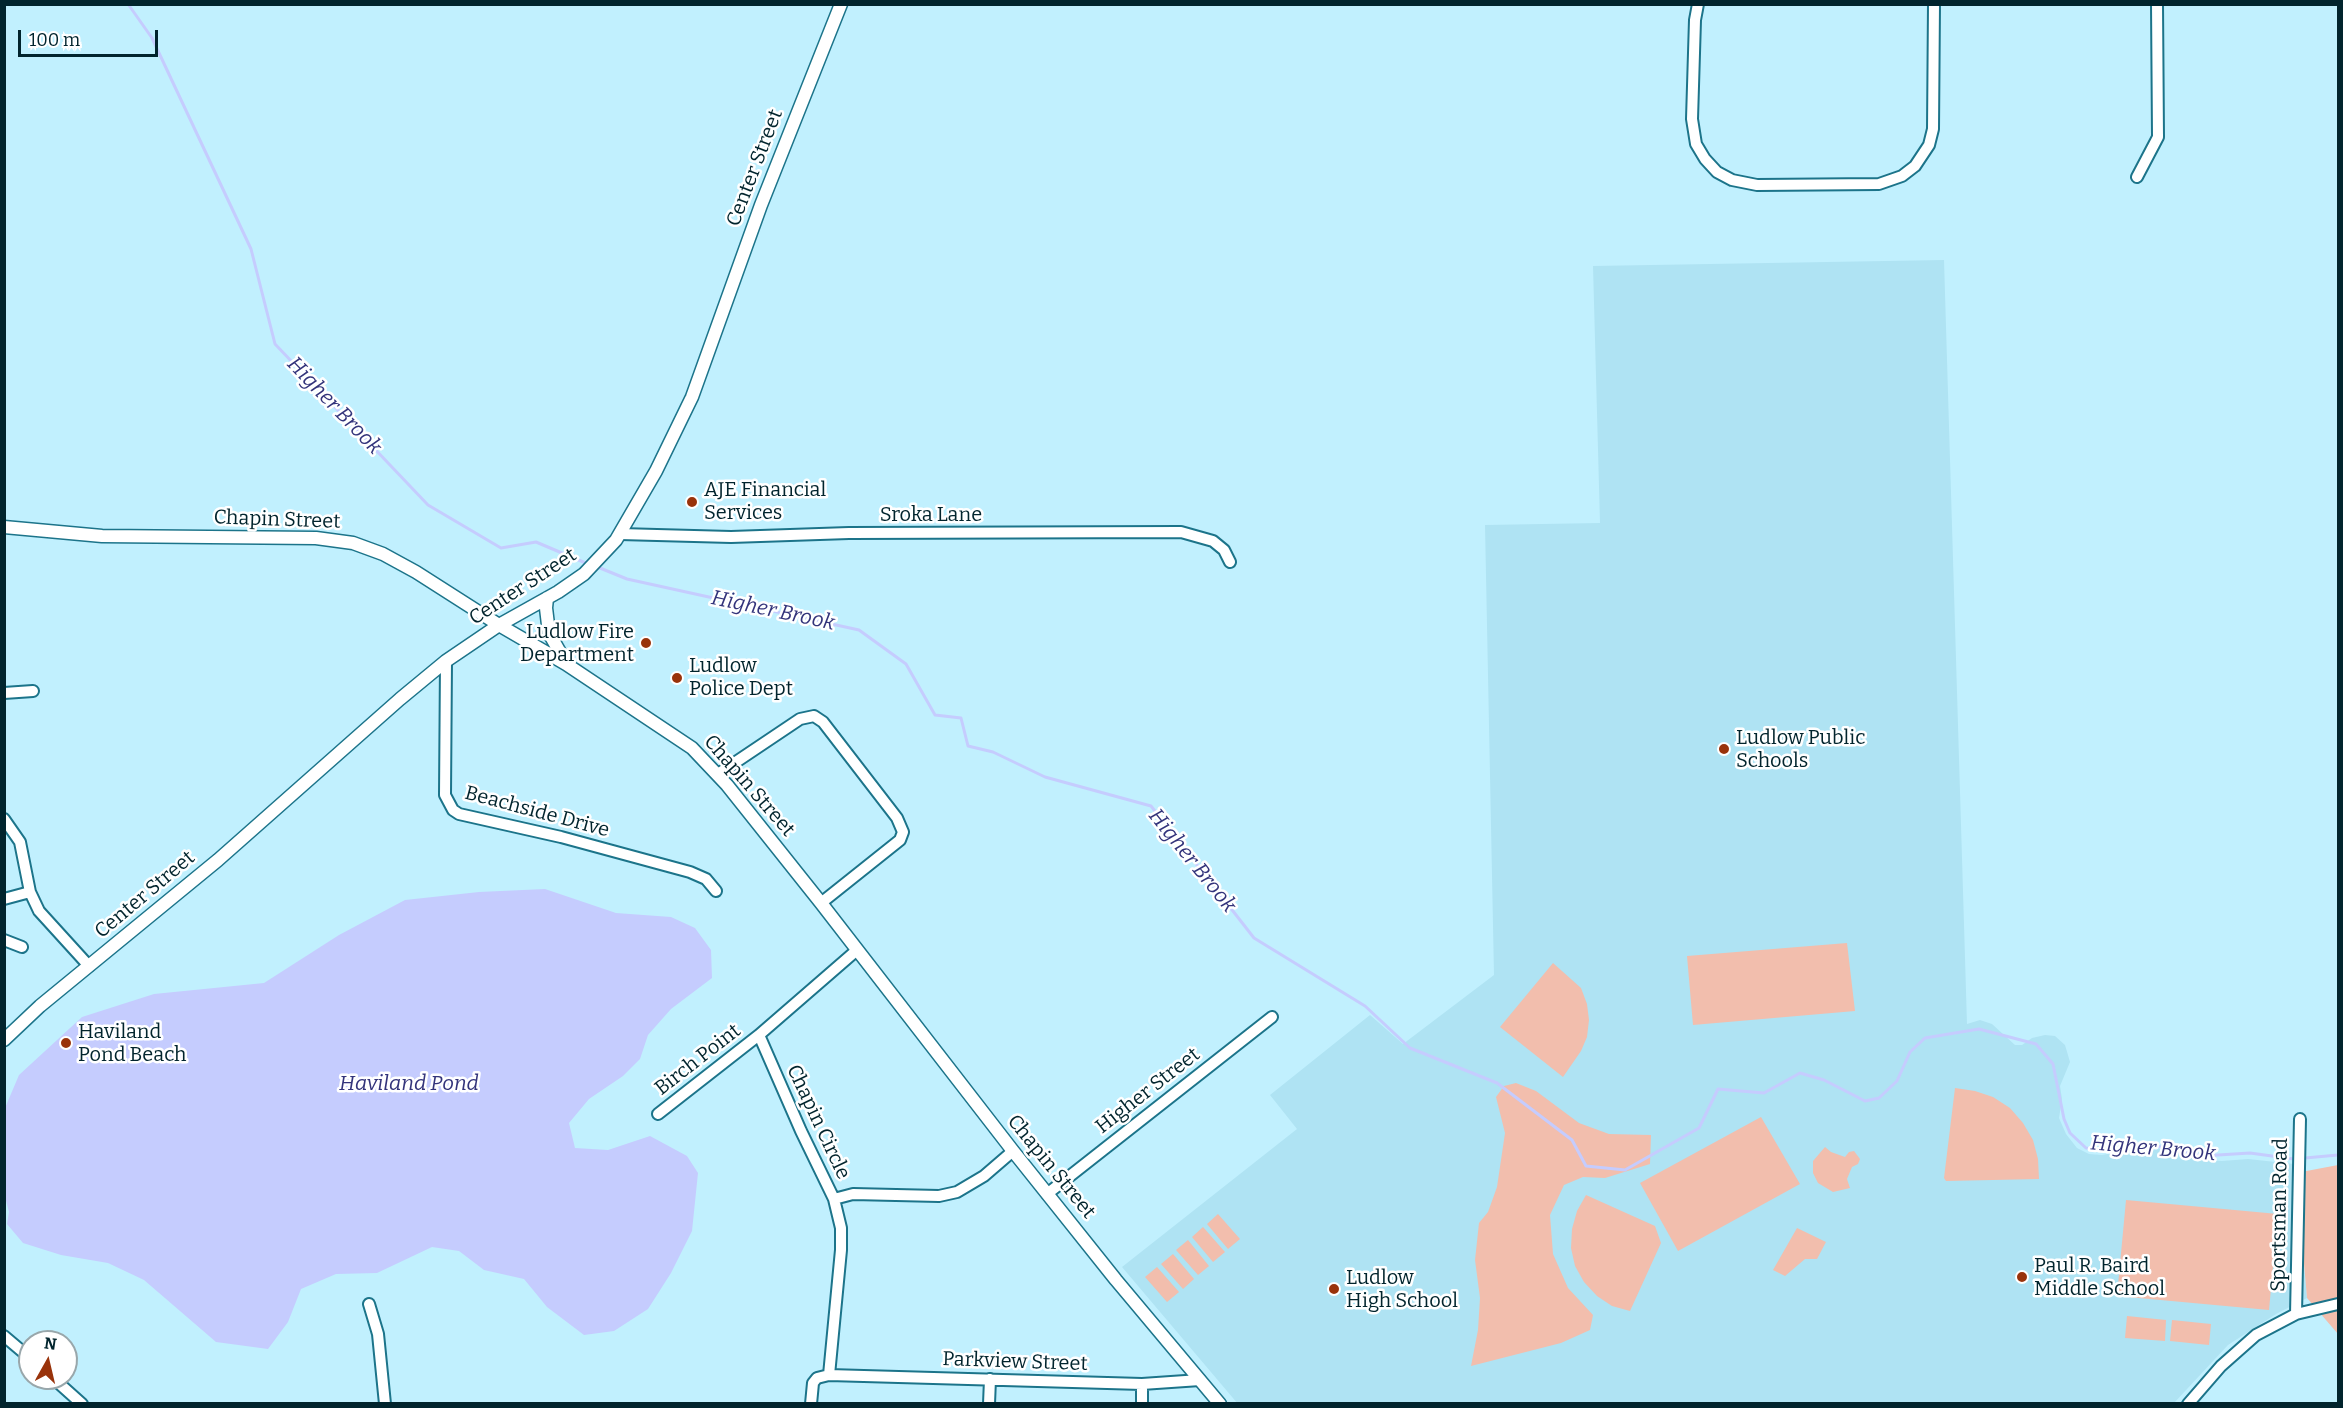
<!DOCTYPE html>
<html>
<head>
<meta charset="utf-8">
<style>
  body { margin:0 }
  #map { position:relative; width:2343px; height:1408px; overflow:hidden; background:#c1f0fe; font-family:Bitter,serif }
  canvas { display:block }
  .frame { position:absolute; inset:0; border:6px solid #01242d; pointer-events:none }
  .north { position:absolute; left:18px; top:1330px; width:60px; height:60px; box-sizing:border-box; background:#fff; border:2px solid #99a7ab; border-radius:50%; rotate:8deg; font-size:16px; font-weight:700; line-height:24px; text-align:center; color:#01242d }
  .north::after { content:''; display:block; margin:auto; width:21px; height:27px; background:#99330b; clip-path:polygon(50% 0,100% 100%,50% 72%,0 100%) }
  .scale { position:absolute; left:18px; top:30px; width:140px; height:27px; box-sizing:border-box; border:3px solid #01242d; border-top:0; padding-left:8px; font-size:18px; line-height:21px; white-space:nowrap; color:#01242d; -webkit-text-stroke:4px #fff; paint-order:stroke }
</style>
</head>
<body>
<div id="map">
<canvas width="2343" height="1408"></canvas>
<div class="frame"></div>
<div class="north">N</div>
<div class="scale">100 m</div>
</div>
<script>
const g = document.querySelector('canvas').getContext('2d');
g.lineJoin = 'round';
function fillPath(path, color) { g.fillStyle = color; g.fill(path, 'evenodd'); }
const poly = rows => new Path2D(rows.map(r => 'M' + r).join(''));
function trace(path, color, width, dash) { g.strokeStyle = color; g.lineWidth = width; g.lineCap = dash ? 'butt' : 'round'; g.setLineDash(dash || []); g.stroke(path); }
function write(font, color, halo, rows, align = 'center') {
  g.font = font + ' Bitter,serif'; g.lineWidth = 5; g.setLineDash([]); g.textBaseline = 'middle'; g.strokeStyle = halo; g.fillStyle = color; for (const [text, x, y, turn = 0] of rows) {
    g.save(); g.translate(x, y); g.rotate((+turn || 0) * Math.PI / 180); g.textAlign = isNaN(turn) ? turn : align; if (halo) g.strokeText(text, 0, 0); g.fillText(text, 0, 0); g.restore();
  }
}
const built = poly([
  [1944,260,1967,1024,1980,1020,1992,1024,2015,1045,2022,1045,2032,1038,2045,1035,2055,1036,2065,1045,2070,1062,2060,1086,2062,1099,2059,1118,2066,1134,2077,1148,2089,1154,2102,1155,2145,1147,2171,1150,2202,1160,2222,1161,2248,1159,2294,1164,2307,1298,2276,1314,2228,1345,2174,1403,1238,1404,1122,1267,1297,1129,1270,1095,1370,1015,1403,1044,1494,975,1485,525,1600,523,1593,266]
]);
const green = poly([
  [1847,943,1855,1011,1693,1025,1687,956],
  [1553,963,1581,988,1587,1004,1589,1020,1587,1037,1581,1051,1563,1077,1500,1027],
  [1516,1083,1536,1091,1579,1123,1609,1134,1651,1135,1650,1164,1605,1178,1583,1177,1564,1185,1550,1215,1553,1254,1568,1288,1593,1315,1590,1330,1561,1343,1471,1366,1478,1330,1480,1298,1475,1260,1479,1223,1488,1212,1497,1187,1505,1133,1496,1097,1504,1086],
  [1955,1088,1975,1091,1993,1097,2010,1108,2023,1123,2033,1140,2038,1159,2039,1179,1946,1181,1944,1178],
  [1761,1117,1800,1184,1678,1251,1640,1183],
  [1825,1147,1831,1152,1845,1157,1849,1152,1854,1151,1860,1159,1858,1164,1852,1167,1847,1179,1850,1188,1833,1192,1818,1183,1813,1173,1813,1161],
  [2338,1165,2338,1334,2307,1298,2296,1173],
  [1586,1195,1655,1226,1661,1243,1630,1311,1612,1306,1597,1296,1584,1282,1575,1266,1571,1248,1572,1229,1577,1211],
  [2126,1200,2278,1214,2269,1310,2117,1296],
  [1218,1214,1240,1239,1228,1249,1207,1224],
  [1203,1227,1225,1252,1213,1262,1192,1237],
  [1797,1228,1826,1242,1817,1259,1805,1259,1785,1276,1773,1270],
  [1188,1240,1209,1266,1198,1275,1176,1250],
  [1173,1254,1194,1279,1183,1289,1161,1264],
  [1157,1267,1179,1292,1167,1302,1145,1277],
  [2127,1316,2166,1320,2165,1341,2125,1338],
  [2172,1320,2211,1324,2209,1345,2170,1341]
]);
const water = poly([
  [545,889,616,913,671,917,695,928,711,950,712,978,671,1009,648,1035,640,1059,623,1076,589,1099,569,1123,575,1148,608,1150,650,1136,687,1156,698,1173,692,1231,671,1273,648,1309,614,1331,584,1335,547,1307,524,1279,484,1270,459,1251,432,1247,377,1273,336,1274,301,1289,288,1322,268,1349,216,1342,144,1280,108,1263,61,1255,23,1243,7,1224,9,1212,4,1193,5,1108,19,1075,82,1017,154,994,264,983,339,935,405,900,479,892]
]);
const stream = poly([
  [128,4,152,38,251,249,275,344,428,505,501,548,536,542,588,564],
  [595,566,627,579,859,630,906,664,935,715,961,718,968,746,993,752,1045,777,1151,806,1254,938,1365,1006,1410,1048,1497,1083,1572,1140,1586,1166,1625,1170,1699,1128,1718,1089,1764,1093,1800,1073,1824,1080,1865,1101,1879,1098,1897,1081,1910,1052,1925,1038,1979,1029,2036,1044,2053,1064,2064,1119,2070,1133,2086,1148,2111,1149,2147,1144,2202,1156,2250,1153,2294,1159,2338,1155]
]);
const minor = poly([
  [1698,4,1695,20,1692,119,1696,144,1705,159,1717,172,1732,180,1757,185,1879,184,1902,176,1915,166,1929,145,1933,129,1934,4],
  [2137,177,2158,137,2157,4],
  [620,534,731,537,849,533,1181,532,1213,541,1224,550,1230,562],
  [446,661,445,795,453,810,459,814,561,837,690,872,706,879,716,891],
  [4,693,33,691],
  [718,774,800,719,814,716,823,722,897,818,903,832,900,840,821,903],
  [4,819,20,842,30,892,4,899],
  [30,892,39,911,89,966],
  [4,940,22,947],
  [857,950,759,1035,801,1131,834,1199,853,1194,939,1196,957,1192,984,1176,1013,1151],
  [658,1114,759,1035],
  [1047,1194,1272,1017],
  [369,1304,378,1334,385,1404],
  [2296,1314,2338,1304],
  [4,1336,30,1358],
  [829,1375,841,1250,841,1228,834,1199],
  [53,1378,82,1404],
  [811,1404,813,1383,817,1378,829,1375,1142,1384,1200,1380],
  [989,1404,990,1379],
  [1142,1404,1142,1384],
  [2188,1404,2221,1366,2256,1335,2296,1314,2300,1119]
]);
const major = poly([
  [4,527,102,536,316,538,353,543,383,554,416,572,499,625,566,664,692,748,727,785,821,903,1013,1151,1116,1280,1220,1404],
  [547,598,546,608,549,633,566,663],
  [4,1040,40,1006,218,860,400,699,446,661,499,625,558,592,584,574,616,540,656,471,692,397,761,205,841,4]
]);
const markers = [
  [692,502,6,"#99330b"],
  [646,643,6,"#99330b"],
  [677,678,6,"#99330b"],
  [1724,749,6,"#99330b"],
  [66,1043,6,"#99330b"],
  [2022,1277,6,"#99330b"],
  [1334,1289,6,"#99330b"]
];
const streetNames = [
  ["Center Street",755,168,-69],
  ["Sroka Lane",931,515],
  ["Chapin Street",277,520,2],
  ["Center Street",523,587,-33],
  ["Chapin Street",749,786,49],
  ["Beachside Drive",537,812,15],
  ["Center Street",145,895,-40],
  ["Birch Point",698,1060,-38],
  ["Higher Street",1148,1091,-38],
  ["Chapin Circle",818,1122,65],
  ["Chapin Street",1051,1167,51],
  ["Sportsman Road",2280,1215,-89],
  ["Parkview Street",1015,1362,2]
];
const poiNames = [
  ["AJE Financial",704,490],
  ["Services",704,513],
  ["Ludlow Fire",634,632,"right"],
  ["Department",634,655,"right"],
  ["Ludlow",689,666],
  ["Police Dept",689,689],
  ["Ludlow Public",1736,738],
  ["Schools",1736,761],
  ["Haviland",78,1032],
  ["Pond Beach",78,1055],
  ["Paul R. Baird",2034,1266],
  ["Middle School",2034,1289],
  ["Ludlow",1346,1278],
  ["High School",1346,1301]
];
const waterNames = [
  ["Higher Brook",334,406,46],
  ["Higher Brook",773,611,12],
  ["Higher Brook",1192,861,51],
  ["Haviland Pond",409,1084],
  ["Higher Brook",2153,1149,5]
];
fillPath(built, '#afe3f3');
fillPath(green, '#f2bead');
fillPath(water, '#c5ccfe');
trace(stream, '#c5ccfe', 3);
trace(minor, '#1c748a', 14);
trace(major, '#1c748a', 15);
trace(minor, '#fff', 10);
trace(major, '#fff', 12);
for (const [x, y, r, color] of markers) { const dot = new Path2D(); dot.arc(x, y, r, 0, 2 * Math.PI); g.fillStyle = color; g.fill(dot); trace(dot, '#fff', 2); }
write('20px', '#01242d', '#fff', streetNames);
write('20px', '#01242d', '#fff', poiNames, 'left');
write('italic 21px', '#33347b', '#fff', waterNames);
</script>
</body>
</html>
